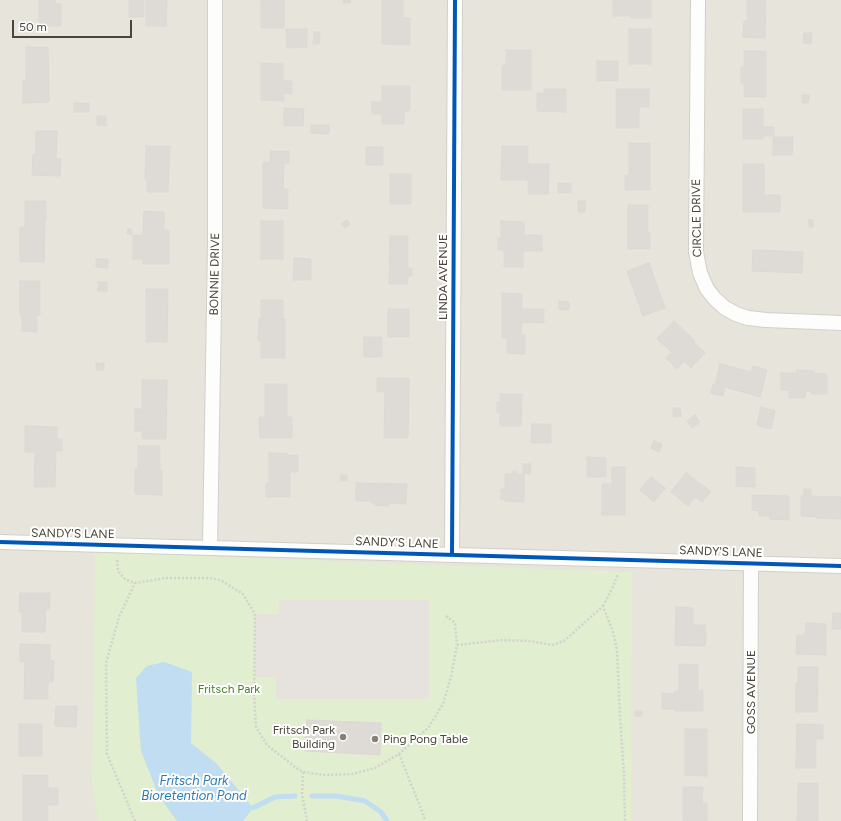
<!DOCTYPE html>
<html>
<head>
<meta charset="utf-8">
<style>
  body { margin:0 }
  #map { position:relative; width:841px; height:821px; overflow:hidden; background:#f4f2ee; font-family:Figtree,sans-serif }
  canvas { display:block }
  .scale { position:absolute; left:12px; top:20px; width:120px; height:18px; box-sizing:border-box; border:2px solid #4b4439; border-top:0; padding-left:5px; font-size:12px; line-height:14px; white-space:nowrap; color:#4b4439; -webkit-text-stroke:3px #fff; paint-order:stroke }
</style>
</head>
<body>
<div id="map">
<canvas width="841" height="821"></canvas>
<div class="scale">50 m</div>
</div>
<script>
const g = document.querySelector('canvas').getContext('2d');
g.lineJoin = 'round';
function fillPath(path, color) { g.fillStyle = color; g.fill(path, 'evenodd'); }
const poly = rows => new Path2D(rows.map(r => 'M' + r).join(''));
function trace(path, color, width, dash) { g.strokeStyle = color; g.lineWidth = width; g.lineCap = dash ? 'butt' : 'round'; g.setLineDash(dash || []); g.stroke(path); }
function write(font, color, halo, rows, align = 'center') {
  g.font = font + ' Figtree,sans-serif'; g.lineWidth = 4; g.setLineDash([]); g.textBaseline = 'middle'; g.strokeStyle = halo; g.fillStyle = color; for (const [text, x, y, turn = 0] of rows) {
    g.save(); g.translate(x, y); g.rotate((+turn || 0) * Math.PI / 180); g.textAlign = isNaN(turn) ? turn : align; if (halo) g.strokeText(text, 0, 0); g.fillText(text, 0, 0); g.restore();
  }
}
const residential = poly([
  [0,0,841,0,841,821,0,821]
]);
const green = poly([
  [95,552,632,572,631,821,98,821,92,783]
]);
const parking = poly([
  [279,600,429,600,429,699,276,699,276,677,255,677,255,614,278,614]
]);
const water = poly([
  [164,662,192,672,191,743,217,764,253,808,243,821,177,821,159,796,141,751,136,678,147,666]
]);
const stream = poly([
  [312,796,337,796,365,801,381,812,387,821],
  [253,808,275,797,295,796]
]);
const building = poly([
  [39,0,55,0,55,4,61,4,61,26,39,26,39,0],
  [129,0,144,0,144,17,129,17,129,0],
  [146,0,167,0,166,26,146,26,146,0],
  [261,0,284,0,284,28,261,28,261,0],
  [343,0,350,0,350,3,343,3,343,0],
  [382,0,403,0,403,18,410,18,410,45,382,44,382,0],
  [613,0,651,0,651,18,631,18,631,16,613,16,613,0],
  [747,0,766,0,765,38,743,37,744,21,747,21,747,0],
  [286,29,307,29,307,47,287,48,286,29],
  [629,29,651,29,651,64,629,64,629,29],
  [314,32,320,32,319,44,313,44,314,32],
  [804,33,812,33,811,44,803,43,804,33],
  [26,47,48,47,49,102,23,103,23,80,26,80,26,47],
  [506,50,531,50,531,90,502,90,502,65,506,65,506,50],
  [744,51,766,51,766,97,744,97,744,83,741,83,741,67,744,67,744,51],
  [597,61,618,61,618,81,597,81,597,61],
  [261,63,283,64,283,81,292,81,292,94,284,93,284,101,261,100,261,63],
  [382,86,410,86,410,111,404,111,404,124,382,124,382,86],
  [544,89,566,89,566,112,537,111,537,93,544,93,544,89],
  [616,89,649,89,649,107,639,107,639,128,616,128,616,89],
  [802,95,809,95,808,103,802,103,802,95],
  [372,102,381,102,381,114,372,114,372,102],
  [74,103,89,103,89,112,74,112,74,103],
  [284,108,304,109,303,126,284,126,284,108],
  [743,109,763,109,763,127,774,127,774,136,763,136,763,139,743,139,743,109],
  [97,116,106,116,106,126,97,125,97,116],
  [311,125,329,125,329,134,311,133,311,125],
  [36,131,57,131,56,159,61,159,60,176,32,175,33,154,36,154,36,131],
  [773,137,793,137,792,155,773,155,773,137],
  [629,143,650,143,650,190,625,190,625,175,629,175,629,143],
  [146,146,170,146,168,192,147,192,147,179,145,179,146,146],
  [502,146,528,146,528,164,549,164,548,194,528,194,528,180,501,180,502,146],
  [366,147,383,147,383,165,366,165,366,147],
  [271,151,289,151,289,163,284,163,283,189,288,189,288,209,263,208,263,162,270,163,271,151],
  [743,164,764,164,764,195,780,195,780,212,743,212,743,164],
  [390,174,411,174,411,204,390,204,390,174],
  [558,183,571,183,571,193,558,193,558,183],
  [25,201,46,201,46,220,45,220,44,262,20,262,20,227,25,227,25,201],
  [578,201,585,201,585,212,578,212,578,201],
  [628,205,648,205,648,233,650,233,650,249,628,249,628,205],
  [144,211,164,212,164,230,169,230,169,264,143,264,143,259,133,259,133,235,143,235,144,211],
  [347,220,350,224,345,228,341,224,347,220],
  [809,220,813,220,813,227,809,227,809,220],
  [261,221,283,221,283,259,261,259,261,221],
  [501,221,524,222,524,235,542,235,542,251,523,251,523,267,504,267,504,250,498,250,498,238,501,238,501,221],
  [128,229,132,229,132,234,127,234,128,229],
  [390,236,408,236,408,268,412,268,412,276,408,276,407,284,389,284,390,236],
  [753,250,803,252,802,273,752,271,753,250],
  [294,258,311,259,311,280,293,280,294,258],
  [96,259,108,259,108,268,96,267,96,259],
  [649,263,665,308,643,316,627,271,649,263],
  [20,281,40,281,40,315,37,315,37,332,22,331,22,315,20,315,20,281],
  [98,282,107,282,107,291,98,291,98,282],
  [146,289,168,289,167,342,146,342,146,289],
  [502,293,522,294,522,309,544,309,544,323,522,322,521,335,525,335,525,354,507,353,507,338,502,338,502,293],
  [261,300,283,300,283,319,285,319,285,358,261,358,261,341,258,341,259,318,261,318,261,300],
  [559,301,569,302,569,310,559,309,559,301],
  [388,309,409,309,409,337,388,337,388,309],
  [674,321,695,341,694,343,705,353,691,368,684,361,677,369,666,358,672,352,657,339,674,321],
  [364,337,382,337,382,357,364,357,364,337],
  [96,363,104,363,104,370,96,370,96,363],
  [720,364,751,372,753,366,767,370,760,397,725,387,723,396,711,393,713,384,715,385,720,364],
  [797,370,814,371,814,373,827,374,827,394,811,394,811,391,806,391,805,398,789,398,789,390,781,390,781,373,797,373,797,370],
  [377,378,409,378,409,392,377,392,377,378],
  [142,380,167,380,166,439,142,439,142,431,135,431,135,409,142,409,142,380],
  [265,384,287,384,287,417,292,417,292,438,260,438,259,417,265,417,265,384],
  [385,392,409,392,408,438,384,438,385,392],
  [500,394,522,394,521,426,500,426,500,413,497,413,497,402,500,402,500,394],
  [761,407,775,411,771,429,757,425,761,407],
  [673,408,680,408,681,416,673,417,673,408],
  [695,415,700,422,692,428,687,421,695,415],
  [532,424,551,424,551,443,531,443,532,424],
  [25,426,57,427,57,439,62,439,62,451,56,451,55,487,34,487,35,452,25,452,25,426],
  [654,441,662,444,659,452,651,448,654,441],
  [138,446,160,446,160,470,162,470,162,495,135,494,135,469,138,469,138,446],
  [269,453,287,453,287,455,298,455,298,472,290,472,290,497,266,497,266,483,269,483,269,453],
  [587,457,606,458,606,477,587,477,587,457],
  [523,464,531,464,530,474,523,473,523,464],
  [612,467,625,467,625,515,602,515,602,484,612,484,612,467],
  [736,467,755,468,755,487,736,486,736,467],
  [513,471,516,471,516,474,524,474,524,502,505,501,505,499,501,499,501,489,505,489,505,474,513,474,513,471],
  [686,473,711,492,702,502,695,497,688,506,671,492,686,473],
  [341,475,347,475,347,481,340,481,341,475],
  [651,477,665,488,654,502,640,490,651,477],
  [356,483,407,484,406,504,389,503,389,506,375,505,375,503,371,503,372,501,356,501,356,483],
  [804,489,811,489,811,497,804,496,804,489],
  [752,495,789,496,789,520,769,519,770,516,759,516,759,511,752,510,752,495],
  [801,496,841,497,841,519,816,518,816,517,801,516,801,496],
  [20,593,50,593,49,609,46,609,45,632,22,632,22,612,19,612,20,593],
  [676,607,693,608,693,625,705,625,705,633,706,633,706,643,705,643,705,646,675,645,676,607],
  [833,613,841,613,841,629,832,629,833,613],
  [806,623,826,624,826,655,796,654,797,635,805,635,806,623],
  [20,644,50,645,50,660,54,661,53,682,48,682,48,699,24,699,25,662,20,662,20,644],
  [679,664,698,665,698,690,703,690,703,711,675,711,675,709,662,709,662,693,675,694,675,691,679,691,679,664],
  [798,667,818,667,817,712,796,712,796,683,798,683,798,667],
  [56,706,77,706,76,727,55,726,56,706],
  [635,711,642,711,642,716,635,716,635,711],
  [307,720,381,723,380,755,305,751,307,720],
  [19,724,42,724,42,756,19,756,19,724],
  [797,724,823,725,823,739,816,739,816,768,796,768,797,724],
  [685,729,707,729,707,776,685,775,685,729],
  [23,775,48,775,48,788,58,788,58,805,48,805,48,821,23,821,23,775],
  [798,783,818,783,818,821,797,821,798,783],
  [683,787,703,787,702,803,707,803,707,821,683,821,683,787]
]);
const path = poly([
  [117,560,118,571,125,579,135,583,166,578,211,578,222,581,243,594,255,614,254,695,256,727,267,745,295,767,303,772,325,775,352,774,375,768,399,754,409,745,428,728,443,704,451,677,457,645,502,640,530,641,552,645,564,641,603,606,613,632,617,650,620,715,624,775,625,821],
  [603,606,612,589,618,574],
  [446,616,455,623,457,645],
  [399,754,424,816,425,821],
  [303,772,302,794,307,821],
  [135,821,107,754,106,663,119,617,135,583]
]);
const street = poly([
  [698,0,696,252,700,273,707,289,715,299,725,308,736,314,748,318,766,320,841,323],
  [0,542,841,566],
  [210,547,215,245,215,0],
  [452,554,455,0],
  [750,821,751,563]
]);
const cycleway = poly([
  [0,542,841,566],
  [452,554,455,0]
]);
const markers = [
  [343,737,4,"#868178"],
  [375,739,4,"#868178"]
];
const streetNames = [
  ["CIRCLE DRIVE",697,218,-91],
  ["BONNIE DRIVE",215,274,-89],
  ["LINDA AVENUE",443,277,-90],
  ["SANDY'S LANE",73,534,1],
  ["SANDY'S LANE",397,543,2],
  ["SANDY'S LANE",721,552,2],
  ["GOSS AVENUE",751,692,-90]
];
const parkNames = [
  ["Fritsch Park",229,689]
];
const poiNames = [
  ["Fritsch Park",335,730],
  ["Building",335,744],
  ["Ping Pong Table",383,739,"left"]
];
const waterNames = [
  ["Fritsch Park",194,781],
  ["Bioretention Pond",194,796]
];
fillPath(residential, '#e7e4dc');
fillPath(green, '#e1eecf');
fillPath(parking, '#e6e3df');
fillPath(water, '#c0ddf1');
trace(stream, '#c0ddf1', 5);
fillPath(building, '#dedbd6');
trace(building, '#dcd9d4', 1);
trace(street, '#d2d0cb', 16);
trace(path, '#d3d2cc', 2.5, [2, 2]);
trace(street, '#fdfdfc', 14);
trace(cycleway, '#0057b8', 4);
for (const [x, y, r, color] of markers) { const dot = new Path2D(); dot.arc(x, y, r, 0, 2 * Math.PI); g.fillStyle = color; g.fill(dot); trace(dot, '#fff', 1.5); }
write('12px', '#4b4439', '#fff', streetNames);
write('12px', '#4a7f2a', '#fff', parkNames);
write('12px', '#4b4439', '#fff', poiNames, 'right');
write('italic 13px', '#2e7ab2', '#fff', waterNames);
</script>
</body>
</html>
